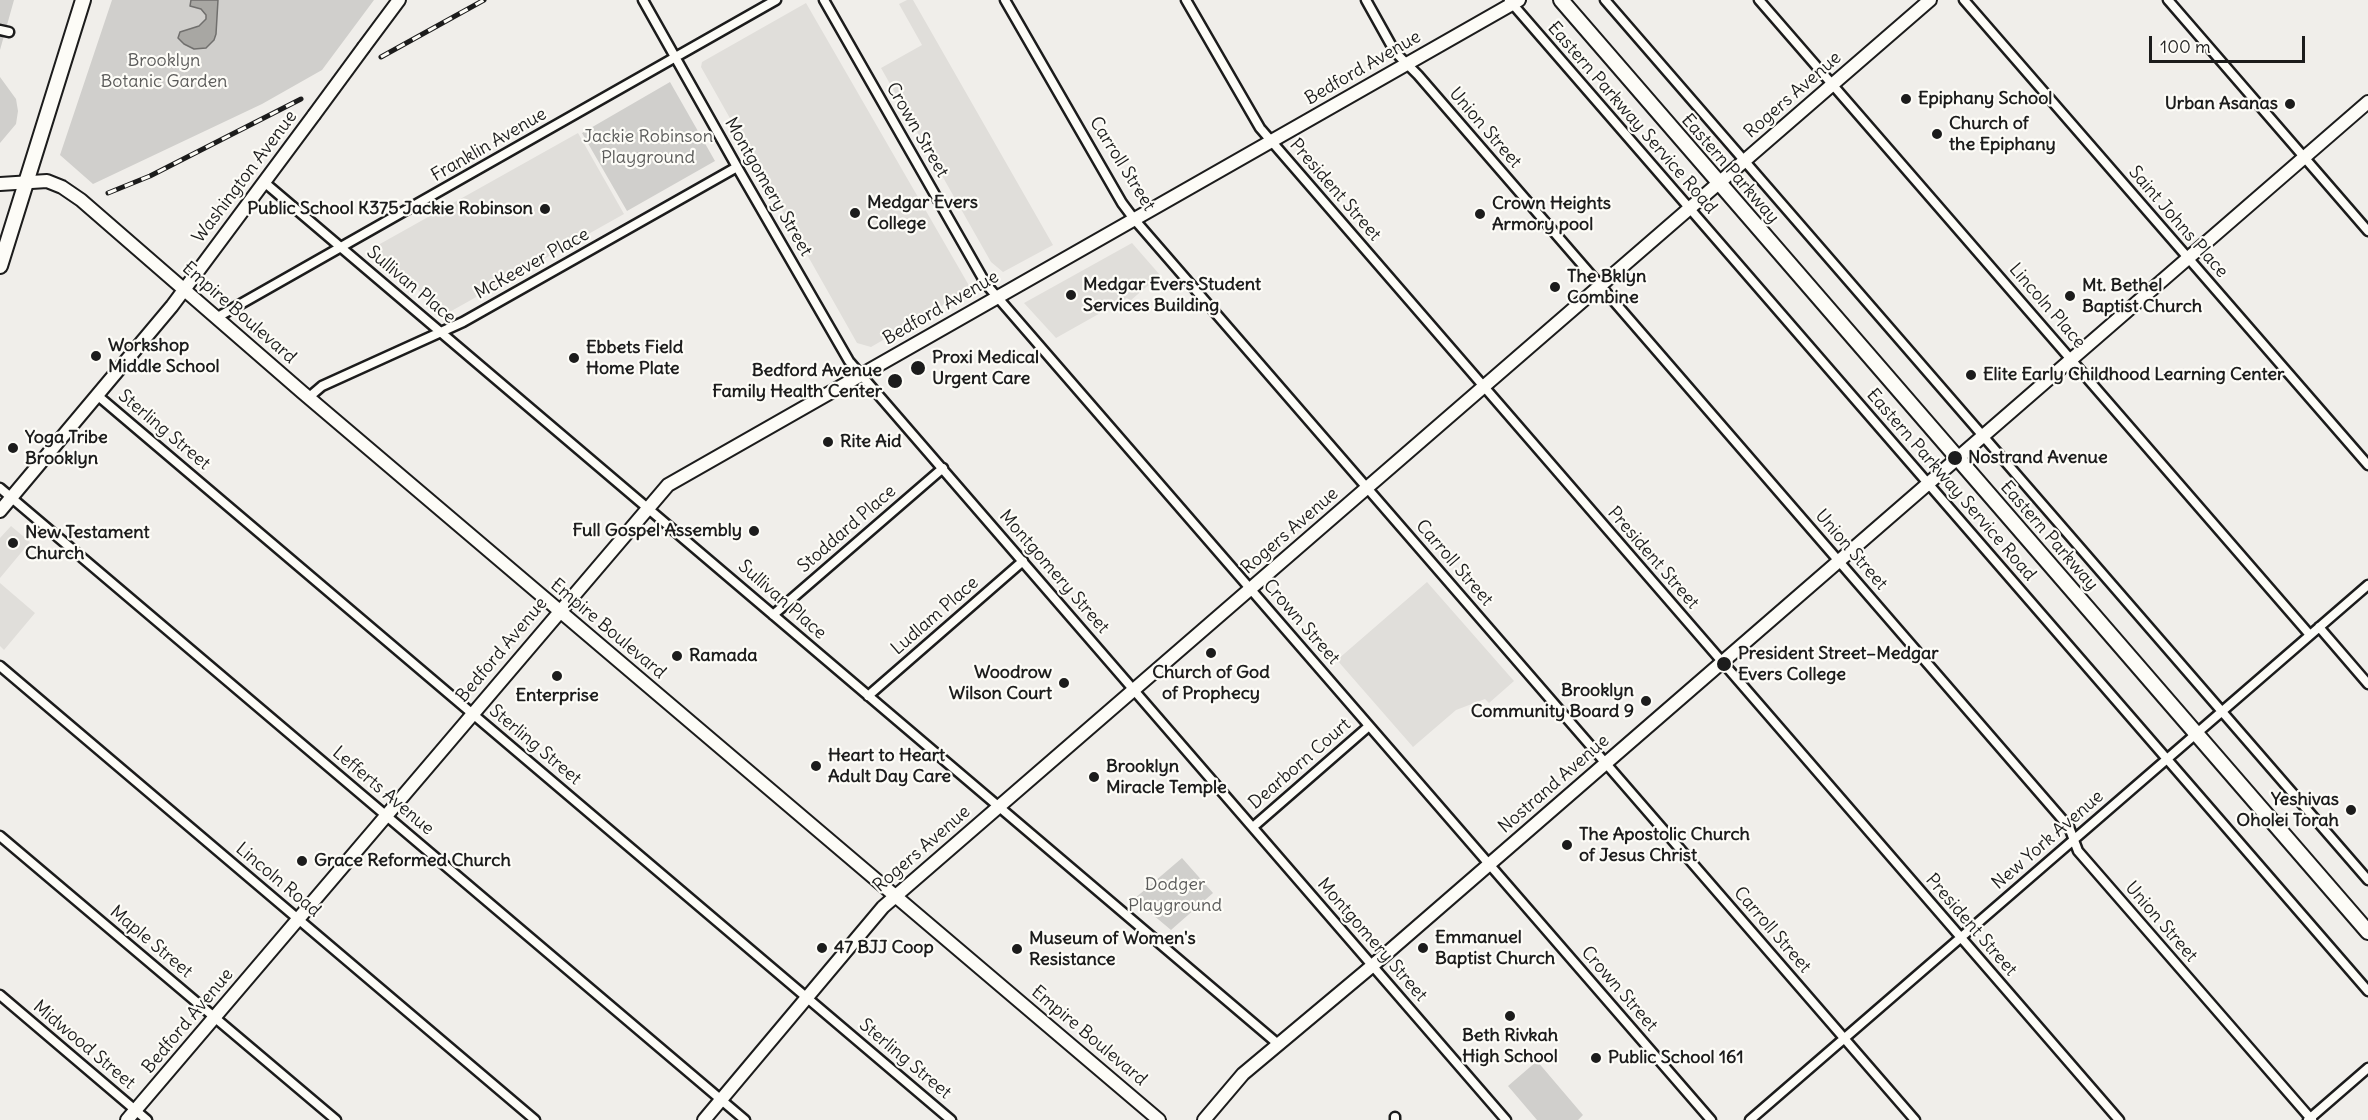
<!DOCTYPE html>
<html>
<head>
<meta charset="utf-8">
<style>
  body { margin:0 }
  #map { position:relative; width:2368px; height:1120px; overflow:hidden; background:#f0eeea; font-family:Delius,sans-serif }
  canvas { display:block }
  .scale { position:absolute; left:2149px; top:36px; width:156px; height:27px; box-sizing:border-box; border:3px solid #1c1c1c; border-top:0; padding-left:8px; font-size:18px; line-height:21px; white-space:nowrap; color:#1c1c1c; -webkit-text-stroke:4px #fdfcf7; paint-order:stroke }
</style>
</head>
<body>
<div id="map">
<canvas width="2368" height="1120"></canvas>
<div class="scale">100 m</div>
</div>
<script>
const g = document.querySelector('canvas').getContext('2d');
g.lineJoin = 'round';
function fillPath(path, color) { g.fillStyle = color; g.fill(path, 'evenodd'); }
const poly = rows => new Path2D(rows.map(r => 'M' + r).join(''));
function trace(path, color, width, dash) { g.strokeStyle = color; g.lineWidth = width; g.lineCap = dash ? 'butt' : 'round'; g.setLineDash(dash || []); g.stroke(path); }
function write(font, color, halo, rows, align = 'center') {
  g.font = font + ' Delius,sans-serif'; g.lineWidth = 4.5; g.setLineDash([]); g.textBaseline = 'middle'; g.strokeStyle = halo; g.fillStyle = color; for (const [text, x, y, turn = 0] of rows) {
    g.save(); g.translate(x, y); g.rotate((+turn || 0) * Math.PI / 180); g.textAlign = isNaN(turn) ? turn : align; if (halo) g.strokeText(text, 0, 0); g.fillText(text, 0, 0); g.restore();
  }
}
const built = poly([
  [907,0,913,0,1053,245,1003,272,991,262,881,68,922,45,899,4],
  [806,3,971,289,871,347,857,343,701,67,702,62],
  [578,133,624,214,446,314,371,249],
  [1132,243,1160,275,1130,301,1127,298,1056,338,1024,303],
  [11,526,30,542,0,578,0,538],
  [1427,582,1514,681,1489,703,1485,699,1456,710,1413,747,1337,660],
  [0,583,35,613,4,650,0,646]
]);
const green = poly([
  [0,0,14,0,0,50],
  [112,0,374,0,322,70,262,104,93,184,60,155],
  [0,77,16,99,18,111,16,124,0,143],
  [670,82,715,161,627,211,582,133],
  [1182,858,1213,893,1171,930,1134,899],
  [1537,1061,1583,1115,1578,1120,1537,1120,1508,1086]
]);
const water = poly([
  [191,0,218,0,216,34,214,40,206,48,194,49,184,44,178,38,180,32,199,26,206,19,206,15,201,9,190,6,191,0]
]);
const street = poly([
  [643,0,737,167,849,361,1506,1120],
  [824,0,986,284,1711,1120],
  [1005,0,1122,203,1134,219,1915,1120],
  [1186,0,1260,128,2119,1120],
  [1366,0,1395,52,1418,75,2069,827,2078,851,2312,1120],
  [1509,0,2368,991],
  [1605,0,2368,880],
  [1759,0,2310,635],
  [1964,0,2368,465],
  [2168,0,2368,231],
  [0,30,9,32],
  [264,182,1278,1044],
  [216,318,776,0],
  [97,395,951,1120],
  [308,398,322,386,463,322,737,167],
  [0,488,745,1120],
  [773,615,943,468],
  [2319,627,2368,684],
  [0,666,535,1120],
  [868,696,1023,561],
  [1253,827,1369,726],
  [0,836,336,1120],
  [0,995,147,1120],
  [1395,1120,1395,1117],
  [1750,1120,2368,585],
  [2308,1120,2368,1068]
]);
const secondary = poly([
  [364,47,399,0],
  [0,184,47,181,62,187,81,200,302,392,1159,1120],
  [0,511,172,306,314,115],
  [127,1120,668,485,1519,0],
  [704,1120,883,907,1930,0],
  [1204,1120,1243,1074,1372,966,2368,102]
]);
const primary = poly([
  [1561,0,2368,932],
  [0,266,83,0]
]);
const rail = poly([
  [381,57,484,0],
  [108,193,150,176,301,99]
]);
const secondaryBridge = poly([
  [314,115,364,47]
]);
const markers = [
  [1906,99,6,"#1c1c1c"],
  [2290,104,6,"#1c1c1c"],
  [1937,134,6,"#1c1c1c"],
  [545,209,6,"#1c1c1c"],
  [855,213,6,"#1c1c1c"],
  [1480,214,6,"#1c1c1c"],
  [1555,287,6,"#1c1c1c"],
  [1071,295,6,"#1c1c1c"],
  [2070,296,6,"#1c1c1c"],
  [96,356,6,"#1c1c1c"],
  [574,358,6,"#1c1c1c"],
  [918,368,8,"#1c1c1c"],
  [1971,375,6,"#1c1c1c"],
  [895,381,8,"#1c1c1c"],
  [828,442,6,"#1c1c1c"],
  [13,448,6,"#1c1c1c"],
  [1955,458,8,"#1c1c1c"],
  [754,531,6,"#1c1c1c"],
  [13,543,6,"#1c1c1c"],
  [1211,653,6,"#1c1c1c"],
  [677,656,6,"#1c1c1c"],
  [1724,664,8,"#1c1c1c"],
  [557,676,6,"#1c1c1c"],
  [1064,683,6,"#1c1c1c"],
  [1646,701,6,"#1c1c1c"],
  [816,766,6,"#1c1c1c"],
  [1094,777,6,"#1c1c1c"],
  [2351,810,6,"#1c1c1c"],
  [1567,845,6,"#1c1c1c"],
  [302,861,6,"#1c1c1c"],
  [822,948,6,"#1c1c1c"],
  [1423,948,6,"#1c1c1c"],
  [1017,949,6,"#1c1c1c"],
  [1510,1016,6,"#1c1c1c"],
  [1596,1058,6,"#1c1c1c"]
];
const parkNames = [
  ["Brooklyn",164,61],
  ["Botanic Garden",164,82],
  ["Jackie Robinson",648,137],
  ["Playground",648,158],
  ["Dodger",1175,885],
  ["Playground",1175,906]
];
const streetNames = [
  ["Bedford Avenue",1363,68,-30],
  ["Rogers Avenue",1793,95,-41],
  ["Eastern Parkway Service Road",1632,118,49],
  ["Union Street",1485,128,49],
  ["Crown Street",917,130,60],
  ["Franklin Avenue",489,145,-30],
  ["Carroll Street",1122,164,58],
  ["Eastern Parkway",1730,169,49],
  ["Washington Avenue",245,177,-53],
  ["Montgomery Street",768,187,60],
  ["President Street",1335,190,49],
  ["Saint Johns Place",2178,222,49],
  ["McKeever Place",532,264,-29],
  ["Sullivan Place",411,285,40],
  ["Lincoln Place",2047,306,49],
  ["Bedford Avenue",941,308,-30],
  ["Empire Boulevard",239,313,41],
  ["Sterling Street",164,430,40],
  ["Eastern Parkway Service Road",1951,485,49],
  ["Stoddard Place",847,529,-41],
  ["Rogers Avenue",1290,531,-41],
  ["Eastern Parkway",2049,536,49],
  ["Union Street",1851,550,49],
  ["President Street",1653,558,49],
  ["Carroll Street",1454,563,49],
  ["Montgomery Street",1054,572,49],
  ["Sullivan Place",782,600,41],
  ["Ludlam Place",935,616,-41],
  ["Crown Street",1301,622,49],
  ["Empire Boulevard",608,629,40],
  ["Bedford Avenue",502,650,-50],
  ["Sterling Street",535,745,40],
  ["Dearborn Court",1300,764,-41],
  ["Nostrand Avenue",1554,784,-41],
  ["Lefferts Avenue",383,791,40],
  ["New York Avenue",2048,840,-41],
  ["Rogers Avenue",922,849,-41],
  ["Lincoln Road",278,880,40],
  ["Union Street",2161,922,49],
  ["President Street",1971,925,49],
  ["Carroll Street",1772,930,49],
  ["Montgomery Street",1372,940,49],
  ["Maple Street",151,942,40],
  ["Crown Street",1619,989,49],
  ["Bedford Avenue",188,1021,-50],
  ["Empire Boulevard",1089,1036,40],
  ["Midwood Street",84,1045,40],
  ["Sterling Street",905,1059,40]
];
const poiNames = [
  ["Epiphany School",1918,99],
  ["Urban Asanas",2278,104,"right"],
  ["Church of",1949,124],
  ["the Epiphany",1949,145],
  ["Medgar Evers",867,203],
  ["College",867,224],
  ["Crown Heights",1492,204],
  ["Armory pool",1492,225],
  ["Public School K375 Jackie Robinson",533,209,"right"],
  ["The Bklyn",1567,277],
  ["Combine",1567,298],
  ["Medgar Evers Student",1083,285],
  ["Services Building",1083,306],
  ["Mt. Bethel",2082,286],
  ["Baptist Church",2082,307],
  ["Workshop",108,346],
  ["Middle School",108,367],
  ["Ebbets Field",586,348],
  ["Home Plate",586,369],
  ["Proxi Medical",932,358],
  ["Urgent Care",932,379],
  ["Bedford Avenue",882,371,"right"],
  ["Family Health Center",882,392,"right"],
  ["Elite Early Childhood Learning Center",1983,375],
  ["Yoga Tribe",25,438],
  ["Brooklyn",25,459],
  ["Rite Aid",840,442],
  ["Nostrand Avenue",1968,458],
  ["Full Gospel Assembly",742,531,"right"],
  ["New Testament",25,533],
  ["Church",25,554],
  ["President Street–Medgar",1738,654],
  ["Evers College",1738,675],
  ["Ramada",689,656],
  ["Woodrow",1052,673,"right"],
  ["Wilson Court",1052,694,"right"],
  ["Church of God",1211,673,"center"],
  ["of Prophecy",1211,694,"center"],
  ["Brooklyn",1634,691,"right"],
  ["Community Board 9",1634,712,"right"],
  ["Enterprise",557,696,"center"],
  ["Heart to Heart",828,756],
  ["Adult Day Care",828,777],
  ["Brooklyn",1106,767],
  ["Miracle Temple",1106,788],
  ["Yeshivas",2339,800,"right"],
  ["Oholei Torah",2339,821,"right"],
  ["The Apostolic Church",1579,835],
  ["of Jesus Christ",1579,856],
  ["Grace Reformed Church",314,861],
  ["Emmanuel",1435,938],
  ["Baptist Church",1435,959],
  ["Museum of Women's",1029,939],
  ["Resistance",1029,960],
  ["47 BJJ Coop",834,948],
  ["Beth Rivkah",1510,1036,"center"],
  ["High School",1510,1057,"center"],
  ["Public School 161",1608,1058]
];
fillPath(built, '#e0deda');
fillPath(green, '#d0cfcc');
fillPath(water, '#a8a7a3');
trace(water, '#706f6d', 1.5);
trace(street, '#1c1c1c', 13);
trace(secondary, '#1c1c1c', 16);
trace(primary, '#1c1c1c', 18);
trace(street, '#fdfcf7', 8);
trace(secondary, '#fdfcf7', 12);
trace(primary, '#fdfcf7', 14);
trace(rail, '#1c1c1c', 5);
trace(rail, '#fdfcf7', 3, [9]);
trace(secondaryBridge, '#1c1c1c', 16, []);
trace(secondaryBridge, '#fdfcf7', 12);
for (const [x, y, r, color] of markers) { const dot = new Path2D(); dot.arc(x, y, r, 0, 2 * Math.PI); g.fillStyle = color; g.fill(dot); trace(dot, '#fdfcf7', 2); }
write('18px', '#5b5b5a', '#fdfcf7', parkNames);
write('18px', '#1c1c1c', '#fdfcf7', streetNames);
write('bold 18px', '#1c1c1c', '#fdfcf7', poiNames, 'left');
</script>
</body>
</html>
